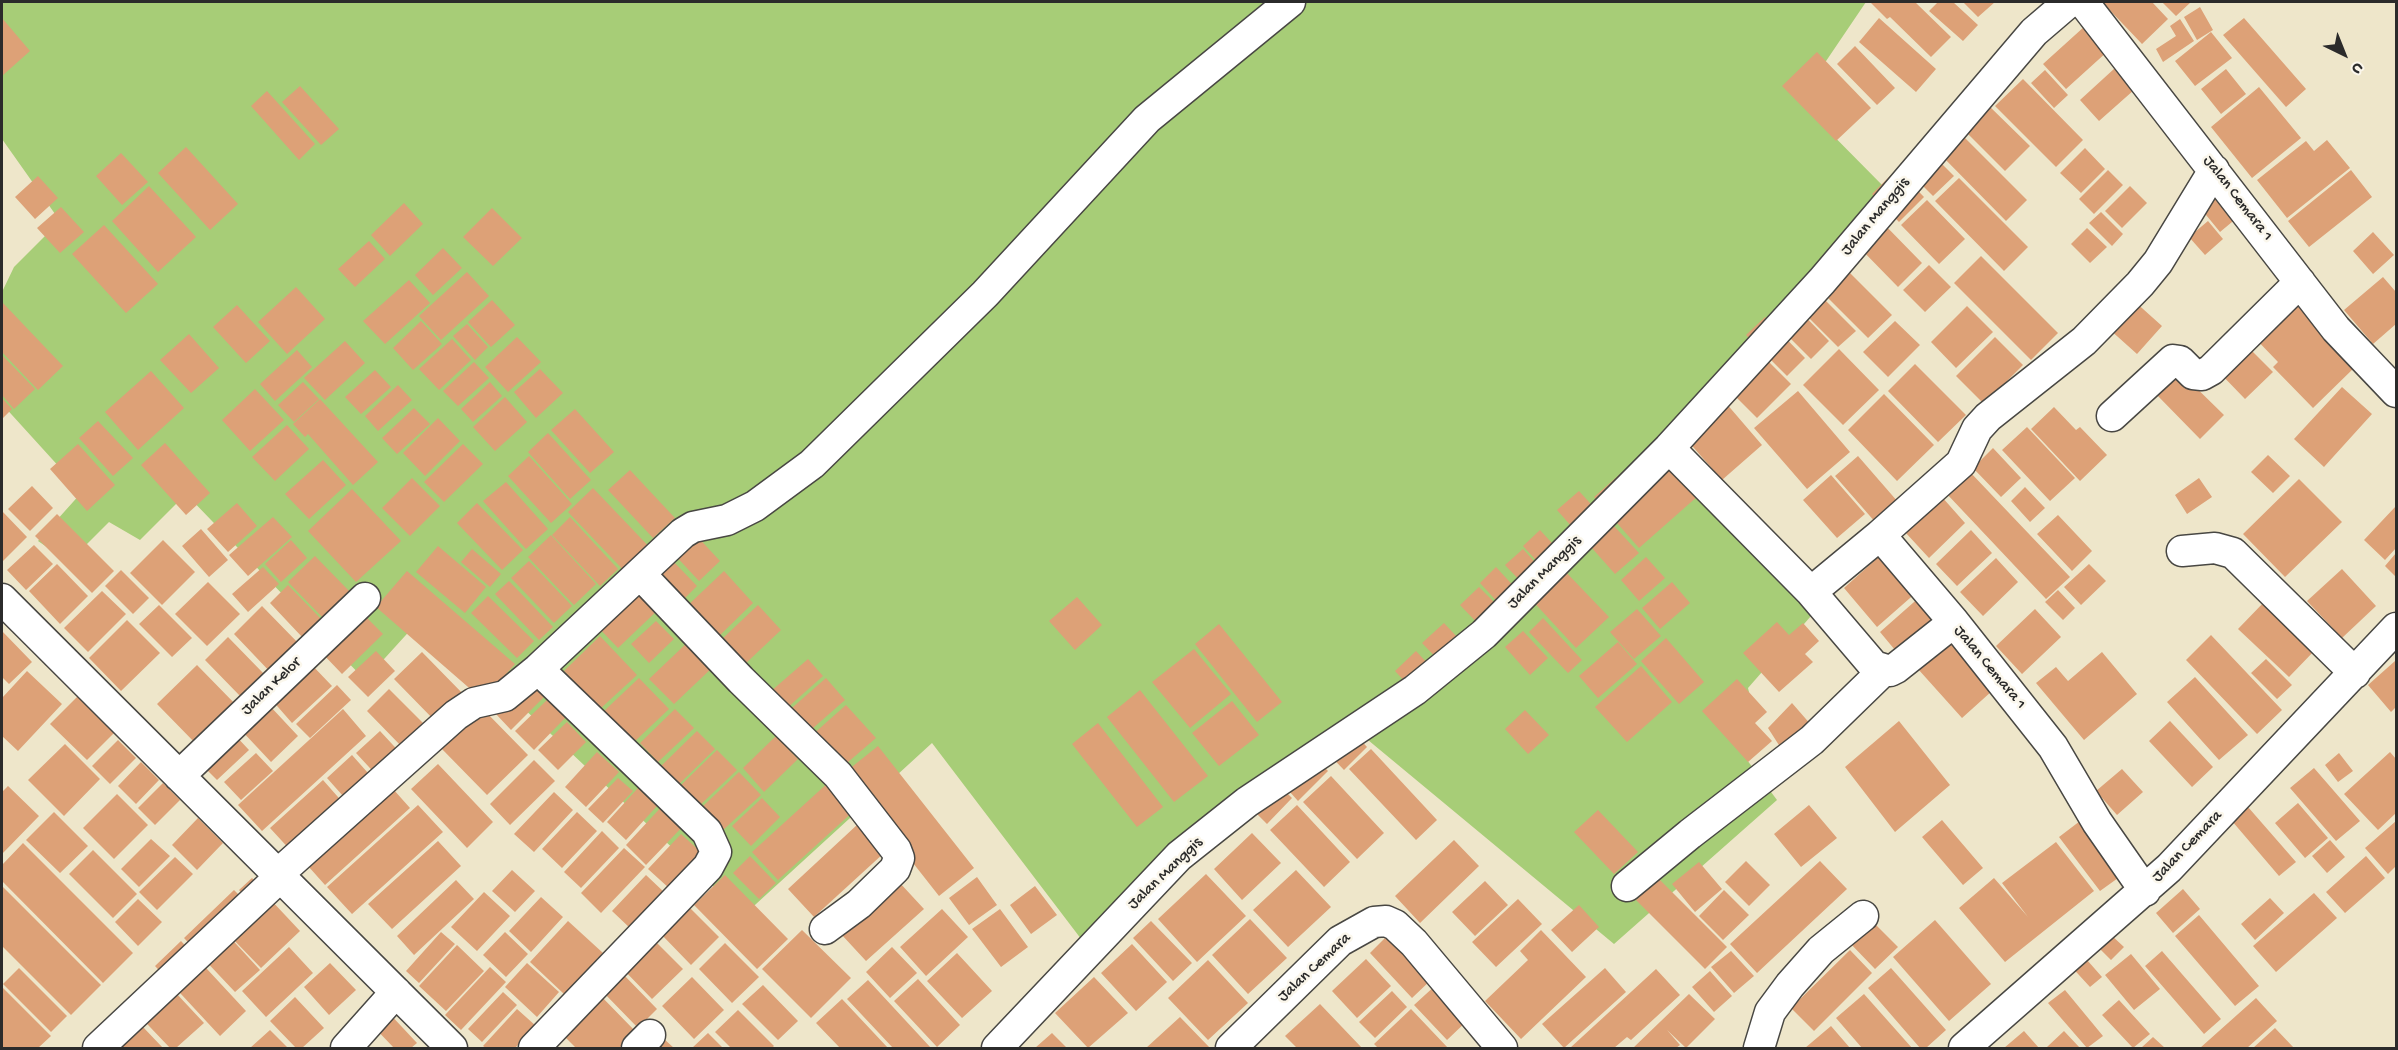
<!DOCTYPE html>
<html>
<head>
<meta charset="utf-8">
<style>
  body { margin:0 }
  #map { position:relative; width:2398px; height:1050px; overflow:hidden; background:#eee6ca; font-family:"Gochi Hand",sans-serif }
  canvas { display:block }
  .frame { position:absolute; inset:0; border:3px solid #2b2b2b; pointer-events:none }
  .north { position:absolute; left:2314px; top:24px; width:60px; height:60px; -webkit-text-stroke:4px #fbf7ec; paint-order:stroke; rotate:137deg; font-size:16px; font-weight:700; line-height:24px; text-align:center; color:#2b2b2b }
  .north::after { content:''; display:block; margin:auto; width:21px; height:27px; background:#2b2b2b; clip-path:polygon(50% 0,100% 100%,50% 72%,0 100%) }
</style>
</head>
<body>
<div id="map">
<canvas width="2398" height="1050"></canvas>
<div class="frame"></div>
<div class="north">U</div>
</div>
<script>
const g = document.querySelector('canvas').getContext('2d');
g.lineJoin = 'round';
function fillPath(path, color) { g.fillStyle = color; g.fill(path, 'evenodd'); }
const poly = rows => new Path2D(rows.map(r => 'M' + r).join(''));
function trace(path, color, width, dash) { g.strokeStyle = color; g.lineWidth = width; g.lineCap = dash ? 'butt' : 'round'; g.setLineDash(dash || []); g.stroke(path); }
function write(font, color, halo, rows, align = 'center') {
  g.font = font + ' "Gochi Hand",sans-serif'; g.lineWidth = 5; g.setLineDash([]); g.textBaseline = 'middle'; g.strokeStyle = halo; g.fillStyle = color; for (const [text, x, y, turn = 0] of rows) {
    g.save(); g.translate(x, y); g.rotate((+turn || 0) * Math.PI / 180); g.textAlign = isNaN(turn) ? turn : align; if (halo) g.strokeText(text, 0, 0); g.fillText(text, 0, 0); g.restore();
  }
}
const green = poly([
  [2,2,1866,2,1799,101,1888,191,1674,445,1832,592,1748,688,1755,718,1738,748,1777,800,1614,944,1368,740,1307,758,1091,952,932,743,744,915,521,706,415,625,365,680,186,494,140,540,109,522,69,562,38,541,82,492,2,404,2,292,14,267,60,221,2,139]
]);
const building = poly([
  [1870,2,1915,2,1951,37,1931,57,1890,17,1887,19],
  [1938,2,1953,2,1978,25,1963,41,1929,11],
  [1963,2,1995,2,1978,17],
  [2102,2,2152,2,2168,19,2142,44],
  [2162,2,2191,2,2176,16],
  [2200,7,2213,30,2197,40,2184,17],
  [2,18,30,51,2,76],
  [1879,18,1936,69,1916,92,1859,42],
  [2244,18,2306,89,2286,107,2223,35],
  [2180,19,2194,41,2163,62,2156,49,2176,36,2170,26],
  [2085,26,2108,51,2066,89,2043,64],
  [2211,32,2232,58,2195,86,2175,61],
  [1855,46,1895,88,1877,105,1837,64],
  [1817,52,1871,108,1836,141,1782,86],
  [2115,68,2134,90,2099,121,2080,100],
  [2226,69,2246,94,2221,114,2201,89],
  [2045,70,2068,95,2054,108,2031,83],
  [2023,79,2083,140,2056,167,1995,106],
  [300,86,339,129,321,145,282,102],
  [2259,87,2301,138,2252,178,2211,127],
  [267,91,315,144,299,160,251,106],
  [1985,102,2030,146,2005,171,1960,126],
  [1960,133,2027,200,2006,221,1939,153],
  [2327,140,2350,168,2287,218,2257,180,2306,141,2314,151],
  [186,147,238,204,210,230,158,173],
  [1926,148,1954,176,1933,196,1906,169],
  [2085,148,2105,169,2081,193,2060,173],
  [121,153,148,182,122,205,96,176],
  [1897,169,1924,197,1899,222,1872,194],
  [2108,170,2123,185,2094,214,2079,199],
  [2351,170,2372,197,2309,247,2288,221],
  [38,176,58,198,35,219,15,197],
  [1959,178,2028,247,2004,271,1935,201],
  [149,186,196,237,158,272,112,221],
  [2130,186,2147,203,2122,228,2105,211],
  [2219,195,2238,217,2220,232,2202,210],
  [1927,200,1965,239,1939,264,1901,225],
  [404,203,423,224,390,256,371,235],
  [61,207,84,232,60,253,37,228],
  [492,208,522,238,493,266,463,237],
  [2101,212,2123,234,2112,246,2089,223],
  [1880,220,1922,263,1898,287,1856,244],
  [2208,221,2223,239,2205,255,2189,237],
  [104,225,158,284,126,313,72,254],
  [2087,228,2107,247,2090,263,2071,244],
  [2373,232,2394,255,2373,274,2353,251],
  [369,241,385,259,355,287,338,269],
  [443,248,462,268,433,295,415,275],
  [1981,256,2058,333,2031,360,1954,283],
  [1842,265,1892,315,1868,338,1818,288],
  [1929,265,1951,287,1925,312,1903,290],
  [467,272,489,296,441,340,419,316],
  [2383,277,2396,292,2396,324,2373,344,2344,310],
  [409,280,430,303,385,344,363,321],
  [296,287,325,319,287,354,258,322],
  [1815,290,1856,331,1838,347,1798,307],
  [2289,297,2355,367,2313,408,2273,367,2278,362,2251,334],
  [492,300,515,325,491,347,468,322],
  [2133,300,2162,326,2137,354,2108,328],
  [1790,301,1829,341,1811,359,1771,319],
  [2,302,63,366,38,390,2,352],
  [237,305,270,341,246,363,213,327],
  [1967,306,1993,332,1956,368,1931,342],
  [1765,317,1805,358,1787,376,1746,335],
  [421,321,442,344,413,370,393,348],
  [1895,321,1920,345,1888,377,1863,352],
  [467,324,488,347,475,360,453,336],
  [189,334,219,368,191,393,160,360],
  [517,337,541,362,508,392,485,367],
  [1995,337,2023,365,1984,404,1956,376],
  [452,339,471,360,439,390,419,369],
  [345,341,365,363,325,400,304,378],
  [2245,344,2273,372,2245,399,2217,370],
  [1753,346,1791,384,1757,418,1719,380],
  [1839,349,1879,390,1843,425,1803,385],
  [297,350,312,367,275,401,260,384],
  [2,355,35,389,14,409,2,395],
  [474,362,489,378,458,406,443,391],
  [1915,364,1966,415,1938,442,1888,391],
  [540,369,563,393,536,418,514,392],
  [375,370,391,387,361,414,345,397],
  [2178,370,2224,415,2200,439,2155,393],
  [151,371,184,408,138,450,105,412],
  [303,382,319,399,294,422,278,405],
  [490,382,502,396,473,422,461,409],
  [398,385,412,400,378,431,365,416],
  [2342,387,2372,414,2324,467,2294,439],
  [1713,388,1762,445,1722,480,1673,424],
  [255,389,284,420,250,451,222,420],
  [1798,391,1850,452,1807,489,1754,428],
  [1884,394,1934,445,1897,481,1848,430],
  [505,397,527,422,495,451,473,427],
  [2,398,12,409,2,419],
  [320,399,378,462,353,485,308,434,305,437,293,424],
  [2054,407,2076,430,2080,427,2107,455,2080,481,2031,429],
  [414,408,430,424,397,454,382,438],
  [575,409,614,452,590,473,551,430],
  [438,418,460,441,425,476,403,453],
  [98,421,133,458,113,476,79,438],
  [287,425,309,449,275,481,252,457],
  [2027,427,2075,478,2050,501,2002,450],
  [548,433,591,480,570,499,528,452],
  [1662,437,1707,488,1639,548,1594,497],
  [165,443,210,493,186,515,141,465],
  [78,444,115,485,87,511,50,469],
  [463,444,483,464,444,502,424,482],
  [1993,448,2021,478,2001,497,1973,468],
  [2268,455,2290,476,2273,493,2251,472],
  [529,456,572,504,551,523,508,476],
  [1858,456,1898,502,1876,523,1835,476],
  [323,460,346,485,309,519,285,494],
  [630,470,675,518,653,538,608,490],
  [1969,471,2070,577,2046,599,1946,493],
  [1831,475,1865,514,1837,538,1803,500],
  [412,478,440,506,410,536,382,508],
  [2199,478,2212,497,2187,514,2175,495],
  [2299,479,2342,522,2285,577,2243,534],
  [506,482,548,529,526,549,483,501],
  [32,486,53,508,30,531,8,509],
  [2025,487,2045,508,2030,522,2011,501],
  [593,488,656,554,631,578,568,512],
  [352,489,401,541,356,582,308,531],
  [1579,491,1609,524,1587,544,1557,510],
  [1942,497,1965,523,1929,558,1905,532],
  [237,503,257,526,228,552,207,529],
  [477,503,523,550,502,570,457,523],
  [2396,506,2396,548,2385,560,2364,540],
  [2,511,27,537,2,562],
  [57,514,114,571,92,593,35,536],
  [2058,515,2092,551,2072,571,2037,534],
  [273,517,292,537,248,576,229,555],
  [570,517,618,569,600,586,552,535],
  [1614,526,1639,553,1615,574,1591,547],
  [201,529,228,560,209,577,182,546],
  [1540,530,1562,554,1545,570,1523,546],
  [1971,530,1992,553,1957,586,1936,564],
  [694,533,720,561,699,581,673,553],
  [551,535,596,584,574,605,528,557],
  [163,540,195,572,162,605,130,573],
  [291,540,307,558,281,582,265,564],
  [34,545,53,564,26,590,7,570],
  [438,546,486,587,465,613,416,572],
  [472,549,501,574,490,587,461,562],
  [1523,549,1542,570,1525,586,1505,565],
  [1884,552,1918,591,1877,627,1844,588],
  [2396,553,2396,577,2385,566],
  [315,556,352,594,325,620,288,582],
  [1646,557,1665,578,1639,601,1621,580],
  [1996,558,2018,582,1983,616,1960,592],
  [672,560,697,586,679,604,654,578],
  [529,561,572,606,554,623,511,578],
  [57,564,88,596,60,624,29,591],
  [2089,564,2106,581,2081,605,2064,587],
  [263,567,279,584,248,612,232,594],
  [1496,567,1519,592,1503,608,1480,583],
  [1561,567,1609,617,1576,648,1529,597],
  [2342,569,2376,606,2342,638,2307,601],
  [121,570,149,598,133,614,105,586],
  [407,571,515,664,483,700,376,607],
  [724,571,753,603,716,639,685,608],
  [509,581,553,627,539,640,495,594],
  [208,582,240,614,207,646,175,614],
  [1672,582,1690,603,1660,629,1642,608],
  [638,584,661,607,618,648,595,624],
  [288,585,322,620,303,638,270,603],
  [1479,587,1506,614,1486,632,1460,605],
  [2058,590,2075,608,2063,620,2045,602],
  [102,591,126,614,88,652,64,628],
  [1922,595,1943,619,1900,656,1880,632],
  [488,596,534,641,517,658,471,613],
  [1077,597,1102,625,1075,650,1049,621],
  [2266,600,2317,648,2289,677,2238,629],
  [159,605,192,638,172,657,139,624],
  [758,605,781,630,744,665,721,640],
  [262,606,302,647,273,675,234,634],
  [1637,609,1661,636,1634,659,1610,632],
  [2035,609,2061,637,2022,674,1996,646],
  [361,612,383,634,342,674,320,651],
  [1543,618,1582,660,1568,673,1529,632],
  [127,620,160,653,121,691,89,658],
  [656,621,674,639,649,663,631,644],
  [1777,622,1789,635,1803,623,1819,641,1805,654,1813,662,1779,692,1743,653],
  [1444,623,1472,653,1451,673,1422,643],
  [1219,624,1282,702,1257,722,1195,644],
  [2,631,32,662,9,684,2,677],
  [1523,631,1548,658,1530,675,1505,647],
  [2211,635,2282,710,2257,734,2186,660],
  [600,636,637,675,600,709,564,671],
  [228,637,264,674,241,697,205,660],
  [1666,638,1704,682,1679,704,1641,661],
  [690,640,714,666,674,704,649,679],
  [1618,642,1637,664,1598,698,1579,676],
  [1949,642,1992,691,1962,718,1918,669],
  [1194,649,1231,694,1190,728,1152,682],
  [376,651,395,671,368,697,348,677],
  [1416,651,1443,680,1422,700,1395,671],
  [422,652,467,698,439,725,394,679],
  [2102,652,2137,694,2084,740,2036,683,2056,667,2068,681],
  [808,659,823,676,786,709,770,692],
  [2266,659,2292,685,2277,699,2251,673],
  [2395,661,2396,707,2391,712,2368,685],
  [310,663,332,686,292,723,271,699],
  [197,665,240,709,200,748,157,704],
  [1641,666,1672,702,1627,742,1595,707],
  [27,671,62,704,18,751,2,736,2,698],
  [2195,677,2248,735,2219,760,2167,702],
  [639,678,669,709,633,743,603,712],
  [826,678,845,700,804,736,785,714],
  [1737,679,1767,712,1755,723,1772,741,1748,762,1702,711],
  [528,680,545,696,511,730,495,713],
  [337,685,351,700,310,738,296,724],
  [389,689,427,727,404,749,367,711],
  [1140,690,1208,776,1174,802,1107,717],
  [78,696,115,732,87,760,50,724],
  [548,699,566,717,534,750,515,731],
  [1232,701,1259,735,1219,766,1192,733],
  [1792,703,1812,726,1784,753,1768,728],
  [269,705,298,736,271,762,241,730],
  [846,705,876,738,840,769,811,736],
  [482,708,528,755,487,795,441,748],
  [343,709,366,736,262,831,238,805],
  [675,709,694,728,658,762,640,743],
  [1525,710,1549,735,1528,754,1505,729],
  [1342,720,1367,747,1344,770,1318,743],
  [1899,721,1950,785,1895,832,1845,767],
  [2170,721,2213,767,2192,787,2149,741],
  [567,722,586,742,558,770,538,750],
  [1098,723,1163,807,1137,827,1072,744],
  [380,731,405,758,381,780,356,753],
  [697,731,715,749,677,786,660,767],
  [233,733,249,750,217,780,200,763],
  [776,736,798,759,764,792,743,768],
  [118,740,136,758,110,784,92,766],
  [65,744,100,779,64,816,28,780],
  [878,746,974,868,939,896,843,774],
  [1371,749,1437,820,1416,840,1349,769],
  [717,750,737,770,697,808,678,788],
  [597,752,619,772,586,807,565,787],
  [2390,752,2396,759,2396,813,2378,830,2344,794],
  [256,753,273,771,241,800,224,782],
  [1311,753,1328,771,1298,801,1281,782],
  [2339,753,2353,771,2338,782,2325,765],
  [352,755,376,782,351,805,327,778],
  [534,760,555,781,510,825,490,804],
  [141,762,159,780,136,804,118,786],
  [438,764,493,822,467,848,411,789],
  [2314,768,2360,821,2336,841,2290,788],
  [2122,769,2143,792,2117,815,2096,791],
  [739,772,761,795,722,831,701,808],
  [1331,776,1384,833,1357,859,1303,802],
  [618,778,633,791,603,823,588,809],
  [323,780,345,805,293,853,270,828],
  [385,780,410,808,325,885,300,857],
  [830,781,856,809,778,880,752,852],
  [163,783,180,800,155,825,138,808],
  [1278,784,1292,798,1267,824,1253,810],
  [8,786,39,816,2,854,2,792],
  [638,788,657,806,626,840,607,822],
  [554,792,573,810,534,852,514,834],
  [117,794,148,825,114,859,83,828],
  [762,798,780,817,751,846,732,826],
  [665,803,686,823,646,865,626,845],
  [2298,803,2328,838,2305,858,2275,823],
  [418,805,443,832,352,914,327,887],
  [1297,805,1350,862,1324,887,1270,830],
  [1809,805,1837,838,1801,867,1774,834],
  [2248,807,2296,862,2279,876,2232,821],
  [1598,810,1638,852,1614,874,1574,832],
  [54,812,88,846,60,873,26,840],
  [577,812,597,831,562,868,542,849],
  [198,818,223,843,197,870,172,845],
  [2084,818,2125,873,2100,891,2059,837],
  [1942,820,1983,868,1963,885,1922,837],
  [2396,821,2396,866,2388,874,2365,848],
  [858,824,884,853,814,917,788,889],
  [602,831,619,848,581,888,564,872],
  [1252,833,1281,863,1242,900,1214,869],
  [681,834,703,854,670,889,648,869],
  [151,839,170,856,139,887,121,869],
  [1454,840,1479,866,1420,923,1395,896],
  [2330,840,2345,857,2327,873,2312,856],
  [438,841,461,866,392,929,368,904],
  [2056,842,2094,891,2005,962,1959,908,1994,878,2028,917,2002,883],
  [23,843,133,953,103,983,2,881,2,865],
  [624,848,645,867,601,913,581,893],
  [93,850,137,894,113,918,69,874],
  [750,856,776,883,759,899,733,873],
  [2366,856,2385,878,2345,913,2326,892],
  [175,857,193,874,157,910,139,892],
  [1746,861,1770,885,1749,906,1725,882],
  [1820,861,1847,889,1757,973,1730,944],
  [1699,862,1722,889,1695,912,1672,884],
  [512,870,535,891,515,912,492,891],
  [1296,870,1331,907,1288,947,1253,910],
  [1206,874,1246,916,1197,962,1158,919],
  [646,875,665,893,631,929,612,911],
  [725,875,788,939,757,969,694,905],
  [977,877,997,905,969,925,949,898],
  [252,878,266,893,253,905,239,890],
  [1658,878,1727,947,1705,969,1636,900],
  [456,880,474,899,414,955,397,936],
  [1485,881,1508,905,1475,936,1452,912],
  [899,882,924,909,866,961,841,934],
  [2,886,101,985,71,1015,2,946],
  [1035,886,1057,915,1031,934,1010,905],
  [2183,889,2200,909,2173,933,2156,913],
  [234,890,251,907,200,955,184,938],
  [1724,890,1749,915,1723,940,1699,916],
  [484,892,510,916,477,951,451,927],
  [2314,893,2337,918,2276,972,2253,946],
  [541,897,563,917,531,952,509,931],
  [2270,898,2284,913,2255,940,2241,924],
  [138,899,162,922,138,946,115,922],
  [270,899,300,931,261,968,230,936],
  [1518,899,1542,924,1496,967,1472,942],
  [687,905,719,937,691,965,659,932],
  [1579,905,1599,927,1572,952,1551,930],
  [942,909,968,937,926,976,900,947],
  [1000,909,1028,947,1001,967,972,929],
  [2199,915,2259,986,2235,1006,2175,936],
  [1250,919,1287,958,1248,994,1212,955],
  [1870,919,1898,947,1875,969,1848,941],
  [1935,920,1991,984,1949,1021,1893,957],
  [568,921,603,953,564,994,530,962],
  [1151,921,1192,963,1173,981,1133,938],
  [802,930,851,978,811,1018,762,969],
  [1541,930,1586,977,1521,1039,1485,1001,1528,960,1520,951],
  [441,932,455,944,419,983,406,971],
  [505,932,528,954,506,977,483,955],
  [226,933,260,970,235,992,201,956],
  [1390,933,1433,978,1412,998,1370,953],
  [2110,934,2124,947,2111,960,2097,946],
  [650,936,683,969,652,999,619,965],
  [181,941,246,1011,220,1036,155,966],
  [725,943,759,977,732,1003,699,969],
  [1132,944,1167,982,1136,1011,1101,973],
  [457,945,484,971,446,1011,419,986],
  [289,947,313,973,266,1017,242,991],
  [892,947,917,973,890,998,866,972],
  [1850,950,1872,973,1814,1031,1791,1008],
  [1731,951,1754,976,1734,993,1711,967],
  [2162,951,2221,1019,2204,1034,2145,966],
  [2080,952,2102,977,2090,987,2068,963],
  [957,953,992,991,962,1018,927,981],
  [2131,954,2160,989,2134,1010,2105,975],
  [1366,959,1391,986,1357,1018,1332,991],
  [1208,960,1248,1003,1208,1040,1168,998],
  [330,963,356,990,329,1015,304,987],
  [527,963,559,992,537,1017,505,987],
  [490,967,506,982,461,1030,445,1015],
  [19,968,67,1016,51,1032,3,984],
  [1605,968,1626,992,1564,1048,1542,1024],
  [1891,968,1946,1030,1926,1048,1920,1048,1868,988],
  [1656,969,1680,995,1631,1040,1627,1037,1614,1048,1570,1048],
  [1710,971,1732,996,1714,1012,1692,987],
  [622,973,657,1009,638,1028,603,992],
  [161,977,204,1023,176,1048,170,1048,130,1006],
  [692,977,724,1010,694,1039,662,1006],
  [1094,977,1128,1013,1088,1048,1055,1013],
  [918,979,960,1025,937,1047,894,1001],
  [868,980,931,1048,893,1048,847,999],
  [1437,984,1469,1019,1447,1040,1414,1005],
  [763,985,798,1021,778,1040,742,1004],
  [2,987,51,1036,38,1048,2,1048],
  [2065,990,2103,1036,2087,1048,2048,1003],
  [1392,991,1407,1007,1375,1038,1359,1022],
  [503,992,517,1005,482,1042,468,1029],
  [598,993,636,1032,619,1048,576,1048,559,1031],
  [1689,994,1715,1019,1686,1048,1667,1030,1680,1045,1676,1048,1633,1048],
  [1864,994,1912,1048,1862,1048,1836,1018],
  [295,997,324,1028,302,1048,296,1048,270,1021],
  [2256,998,2277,1021,2247,1048,2200,1048],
  [842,999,888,1048,840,1048,816,1023],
  [2119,1000,2150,1034,2133,1048,2102,1015],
  [1320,1004,1362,1048,1297,1048,1285,1036],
  [122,1005,163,1048,105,1048,91,1034],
  [517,1009,536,1026,515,1048,486,1048,483,1046],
  [1411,1009,1448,1048,1378,1048,1374,1044],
  [738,1010,774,1046,772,1048,731,1048,715,1032],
  [387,1011,417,1043,411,1048,394,1048,372,1025],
  [1180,1017,1210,1048,1146,1048],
  [1831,1026,1850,1048,1805,1048],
  [2275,1028,2294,1048,2253,1048],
  [270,1030,288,1048,250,1048],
  [2024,1031,2039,1048,2004,1048],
  [2064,1031,2080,1048,2048,1048,2047,1047],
  [708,1033,723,1048,692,1048],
  [1052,1033,1067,1048,1035,1048],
  [2153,1037,2165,1048,2141,1048],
  [664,1039,674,1048,654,1048]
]);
const minor = poly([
  [2083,2,2336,329,2396,392],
  [2112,416,2173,360,2180,361,2193,374,2202,375,2211,370,2300,282],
  [1669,448,1811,592,1874,666,1890,671,1896,668,1954,622,2053,747,2097,822,2145,891],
  [2182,551,2215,548,2233,553,2355,673],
  [640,574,741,680,838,775,896,850,899,858,895,869,859,904,825,929],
  [1811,592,1880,535],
  [2,599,452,1048],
  [1954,622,1880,535,1961,463,1977,429,1988,417,2084,341,2140,284,2158,262,2214,170],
  [179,776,365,598],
  [278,874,456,715,474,703,505,696,538,669,683,533,693,527,727,520,755,506,812,464,985,294,1147,119,1290,2],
  [1627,886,1690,834,1812,740,1884,670],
  [98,1048,281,876],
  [346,1048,396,992],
  [534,1048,708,867,716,852,707,832,538,669],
  [637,1048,650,1035],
  [997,1048,1179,856,1247,802,1415,690,1484,634,1669,448,1822,281,2034,32,2069,2],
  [1231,1048,1340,941,1374,922,1386,921,1395,925,1414,943,1502,1048],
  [1759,1048,1770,1012,1790,985,1821,950,1863,916],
  [1964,1048,2169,868,2396,628]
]);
const streetNames = [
  ["Jalan Cemara 1",2237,199,52],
  ["Jalan Manggis",1876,217,-50],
  ["Jalan Manggis",1545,573,-45],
  ["Jalan Cemara 1",1989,668,50],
  ["Jalan Kelor",272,687,-44],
  ["Jalan Cemara",2188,847,-46],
  ["Jalan Manggis",1166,874,-44],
  ["Jalan Cemara",1315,968,-43]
];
fillPath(green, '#a7cd77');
fillPath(building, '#dda177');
trace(minor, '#484743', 33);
trace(minor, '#fff', 30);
write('16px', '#2b2b2b', '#fbf7ec', streetNames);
</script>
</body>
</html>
